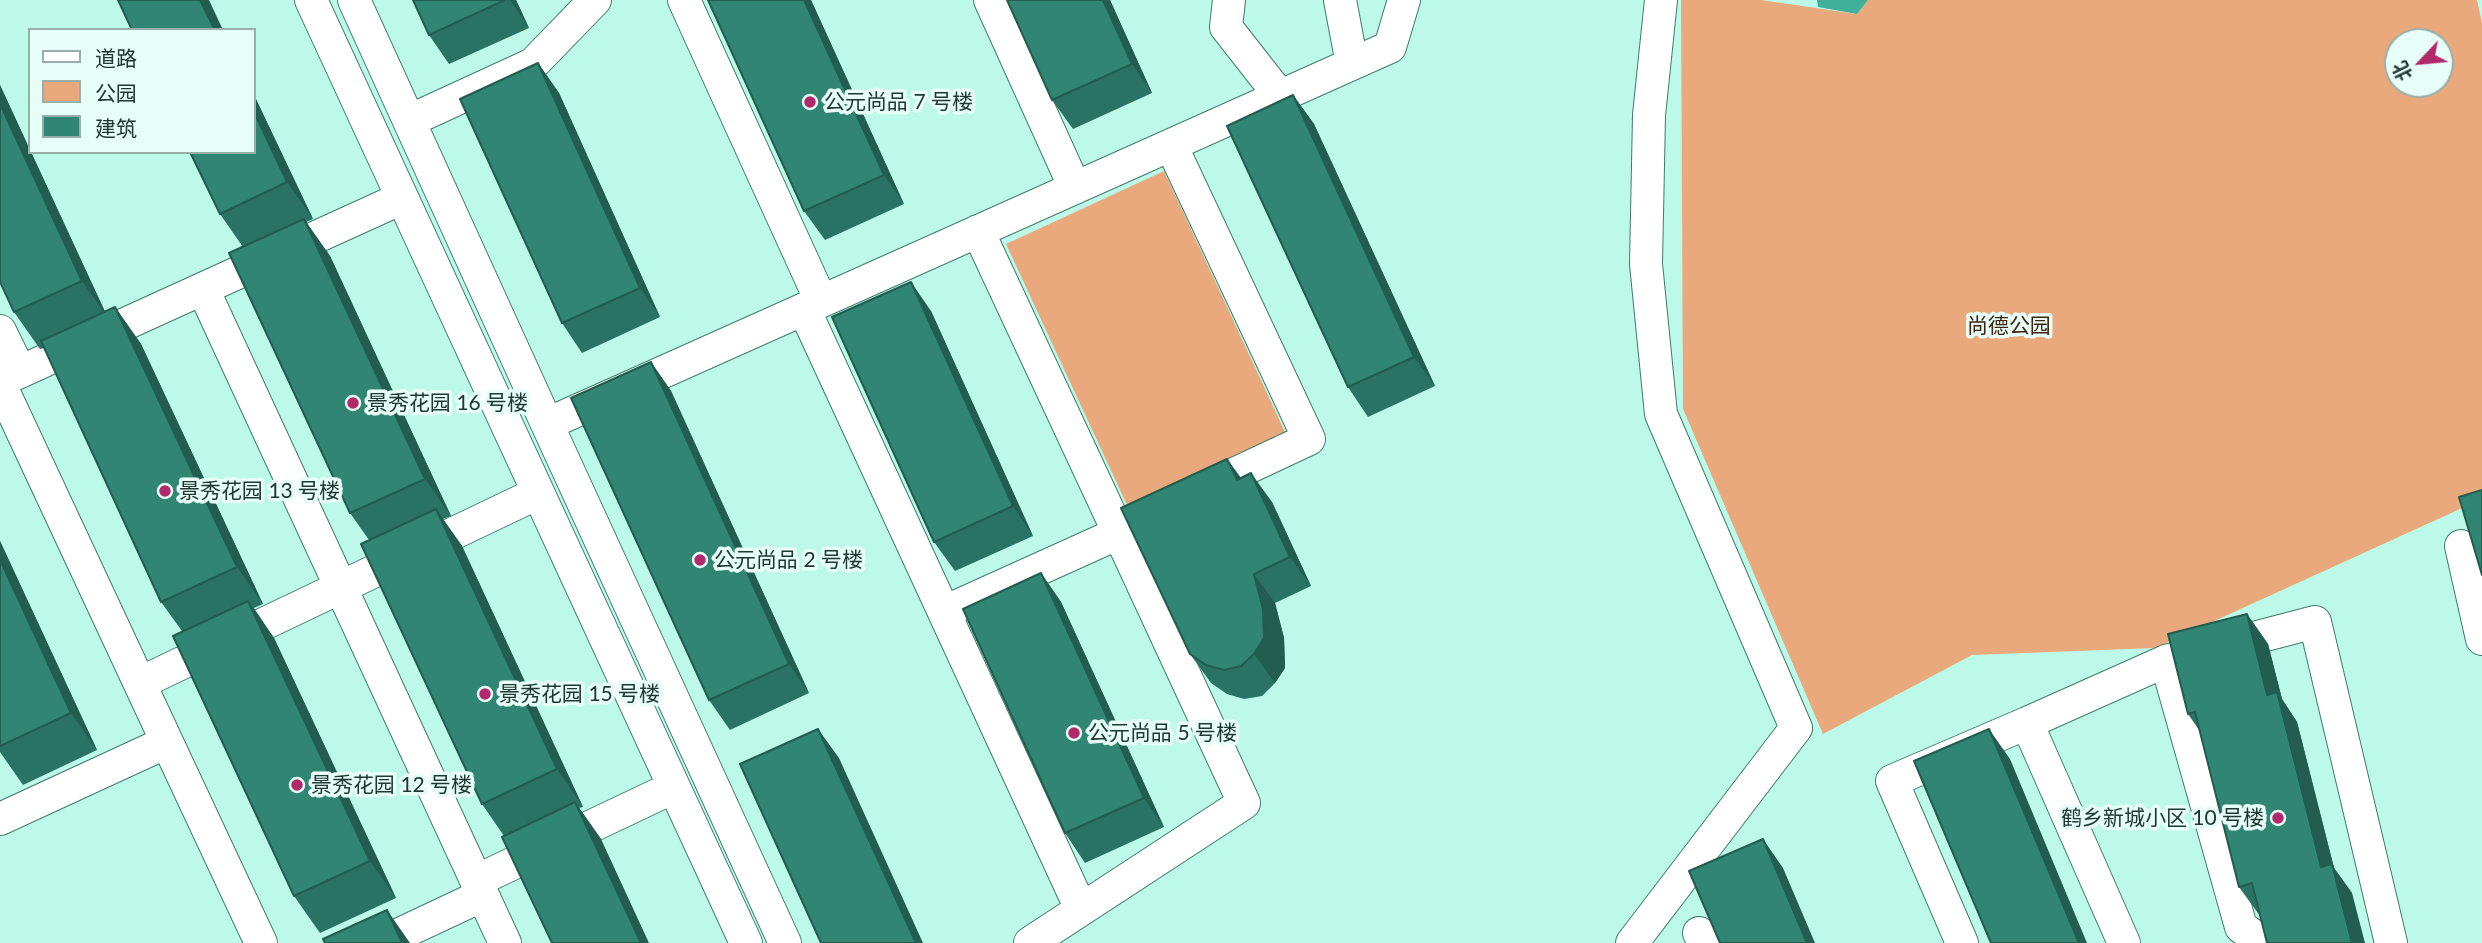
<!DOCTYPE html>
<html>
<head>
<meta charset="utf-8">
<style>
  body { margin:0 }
  #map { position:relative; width:2482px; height:943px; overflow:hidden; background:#bcf9e8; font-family:Lato,"Noto Sans SC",sans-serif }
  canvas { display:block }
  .legend { position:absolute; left:28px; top:28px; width:228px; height:126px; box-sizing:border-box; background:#e6fef7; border:2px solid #97afa8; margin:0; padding:9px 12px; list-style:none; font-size:21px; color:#203832 }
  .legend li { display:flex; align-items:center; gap:14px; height:35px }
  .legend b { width:35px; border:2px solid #97afa8 }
  .north { position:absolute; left:2384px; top:28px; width:70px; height:70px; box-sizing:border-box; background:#e6fef7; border:2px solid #97afa8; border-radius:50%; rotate:244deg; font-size:19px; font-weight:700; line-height:28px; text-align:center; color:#203832 }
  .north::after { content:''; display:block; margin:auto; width:24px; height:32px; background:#b1296b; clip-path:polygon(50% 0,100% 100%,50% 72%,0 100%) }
</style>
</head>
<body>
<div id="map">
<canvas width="2482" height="943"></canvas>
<ul class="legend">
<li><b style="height:9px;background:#fff"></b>道路</li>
<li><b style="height:19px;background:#e9a97c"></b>公园</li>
<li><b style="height:19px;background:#318573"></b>建筑</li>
</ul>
<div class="north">北</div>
</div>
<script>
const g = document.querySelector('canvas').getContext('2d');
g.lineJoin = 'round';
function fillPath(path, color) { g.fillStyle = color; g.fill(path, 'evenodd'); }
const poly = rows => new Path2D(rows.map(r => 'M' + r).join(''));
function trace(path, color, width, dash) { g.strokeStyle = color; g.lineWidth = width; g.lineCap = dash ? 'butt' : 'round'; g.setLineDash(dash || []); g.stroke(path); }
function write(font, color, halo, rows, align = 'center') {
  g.font = font + ' Lato,"Noto Sans SC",sans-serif'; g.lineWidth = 7; g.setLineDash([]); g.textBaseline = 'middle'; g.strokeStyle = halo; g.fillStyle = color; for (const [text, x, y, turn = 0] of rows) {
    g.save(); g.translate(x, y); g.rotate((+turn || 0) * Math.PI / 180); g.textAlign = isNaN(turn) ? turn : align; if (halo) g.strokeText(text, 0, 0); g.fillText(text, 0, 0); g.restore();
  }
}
const green = poly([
  [1681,0,1761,0,1857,14,1868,0,2477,0,2482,23,2482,499,2155,648,1972,655,1823,734,1683,409],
  [2398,42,2440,42,2440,84,2398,84],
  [1164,171,1285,432,1127,505,1006,244]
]);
const water = poly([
  [1817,0,1868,0,1857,14,1818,7]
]);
const minor = poly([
  [311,0,746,943],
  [354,0,547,424,1390,47,1404,0],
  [684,0,821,301],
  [990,0,1075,188],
  [1229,0,1226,27,1280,96],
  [1340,0,1352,64],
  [409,121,533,64,595,0],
  [978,231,1117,529,1309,439,1171,145],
  [203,289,505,943],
  [804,309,1081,909],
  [0,331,20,372],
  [0,381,402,198],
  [0,384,167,742],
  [547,424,785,943],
  [2461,546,2482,639],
  [944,612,1119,533],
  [140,683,538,493],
  [0,819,167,742,261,943],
  [476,881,674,787],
  [1699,933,1704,943],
  [381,943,483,895],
  [1030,943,1244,803,1117,529],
  [1632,943,1796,728,1661,414,1646,264,1649,115,1661,0],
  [1962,943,1892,781,2027,723],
  [2124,943,2027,723,2166,661],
  [2259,943,2258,939,2241,927,2166,661,2315,622,2391,943]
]);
const wall = poly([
  [413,0,516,0,529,28,449,64,429,35],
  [811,0,904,204,825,240,804,211],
  [1007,0,1110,0,1152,93,1073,129,1052,100],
  [538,63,559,93,660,317,582,353,562,323],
  [0,85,30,150,30,152,31,152,105,312,115,307,141,344,263,604,254,608,274,638,396,898,320,933,294,896,182,631,161,602,44,348,40,349,14,312],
  [254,95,313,219,306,222,330,256,451,516,443,519,462,546,583,807,579,808,601,839,504,836,482,804,369,540,350,513,243,247,220,214],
  [1293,95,1314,124,1435,386,1368,417,1348,387],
  [931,311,1033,536,955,571,934,542],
  [651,362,671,391,809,693,730,730,709,700],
  [1227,459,1241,478,1272,502,1311,586,1275,603,1284,638,1285,668,1275,683,1262,696,1244,699,1227,694,1211,683,1190,654],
  [0,541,97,750,23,785,0,752],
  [1041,573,1061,602,1164,827,1085,863,1065,833],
  [2247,614,2268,644,2282,699,2297,722,2334,868,2352,893,2260,916,2239,887,2199,730,2188,714]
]);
const shadedWall = poly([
  [200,0,209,0,223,30,215,30],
  [510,0,516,0,529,28],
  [804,0,811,0,904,204,884,175],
  [1103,0,1110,0,1152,93,1132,64],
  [538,63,559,93,660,317,640,288],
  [0,85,30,150,30,152,31,152,108,318,82,281,0,104],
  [254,95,313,219,287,182,254,112],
  [1293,95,1314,124,1435,386,1414,357],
  [304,219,330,256,451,516,425,479],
  [911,282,931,311,1033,536,1013,506],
  [115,307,141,344,263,604,237,567],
  [651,362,671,391,809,693,789,664],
  [1227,459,1248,488,1237,480],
  [1251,473,1272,502,1311,586,1290,557],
  [436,509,462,546,583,807,557,769],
  [0,541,97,750,71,713,0,560],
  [1041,573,1061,602,1164,827,1144,798],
  [1254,574,1275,603,1284,638,1285,668,1275,683,1254,654],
  [248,601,274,638,396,898,370,861],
  [2247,614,2268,644,2282,699,2297,722,2334,868,2352,893,2365,943,2352,943,2321,867,2267,695],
  [818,729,839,758,923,943,916,943],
  [1989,729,2010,759,2087,943,2079,943],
  [575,802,601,839,649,943,641,943],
  [1763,839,1783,868,1815,943,1807,943],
  [387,910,410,943,402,943]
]);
const building = poly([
  [118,0,200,0,215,30,132,30,118,0],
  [413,0,505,0,429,35,413,0],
  [708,0,804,0,884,175,804,211,708,0],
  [1007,0,1103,0,1132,64,1052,100,1007,0],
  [538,63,640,288,562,323,460,99,538,63],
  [1293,95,1414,357,1348,387,1227,126,1293,95],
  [0,104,82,281,14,312,0,282,0,104],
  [254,112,287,182,220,214,190,152,254,152,254,112],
  [304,219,425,479,350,513,229,253,304,219],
  [911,282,1013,506,934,542,832,317,911,282],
  [115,307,237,567,161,602,41,341,115,307],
  [651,362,789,664,709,700,571,398,651,362],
  [1227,459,1237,480,1251,473,1290,557,1254,574,1263,609,1264,638,1254,654,1241,666,1224,670,1206,665,1190,654,1121,508,1227,459],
  [2482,490,2482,575,2459,497,2482,490],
  [436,509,557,769,482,804,361,544,436,509],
  [0,560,71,713,0,746,0,560],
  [1041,573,1144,798,1065,833,963,609,1041,573],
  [248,601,370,861,294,896,173,636,248,601],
  [2247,614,2267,695,2277,692,2321,867,2332,864,2352,943,2267,943,2252,883,2239,887,2195,712,2188,714,2168,634,2247,614],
  [818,729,916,943,821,943,740,764,818,729],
  [1989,729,2079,943,1991,943,1914,761,1989,729],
  [575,802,641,943,552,943,502,837,575,802],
  [1763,839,1807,943,1720,943,1689,871,1763,839],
  [387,910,402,943,325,943,323,939,387,910]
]);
const markers = [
  [810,102,7,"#b1296b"],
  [353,403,7,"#b1296b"],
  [165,491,7,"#b1296b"],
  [700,560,7,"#b1296b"],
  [485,694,7,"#b1296b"],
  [1074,733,7,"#b1296b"],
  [297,785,7,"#b1296b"],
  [2278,818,7,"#b1296b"]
];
const poiNames = [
  ["公元尚品 7 号楼",824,102],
  ["景秀花园 16 号楼",367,403],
  ["景秀花园 13 号楼",179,491],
  ["公元尚品 2 号楼",714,560],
  ["景秀花园 15 号楼",499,694],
  ["公元尚品 5 号楼",1088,733],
  ["景秀花园 12 号楼",311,785],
  ["鹤乡新城小区 10 号楼",2264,818,"right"]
];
const parkNames = [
  ["尚德公园",2009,326]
];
fillPath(green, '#e9a97c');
fillPath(water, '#41b098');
trace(minor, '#417b6d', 34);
trace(minor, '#fff', 32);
fillPath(wall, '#2a7263');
fillPath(shadedWall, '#225d50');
fillPath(building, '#318573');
trace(building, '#225d50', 2);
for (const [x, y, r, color] of markers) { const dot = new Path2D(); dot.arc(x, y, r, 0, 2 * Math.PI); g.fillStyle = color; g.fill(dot); trace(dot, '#e6fef7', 2.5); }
write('21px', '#203832', '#e6fef7', poiNames, 'left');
write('21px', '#3f230d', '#e6fef7', parkNames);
</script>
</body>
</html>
